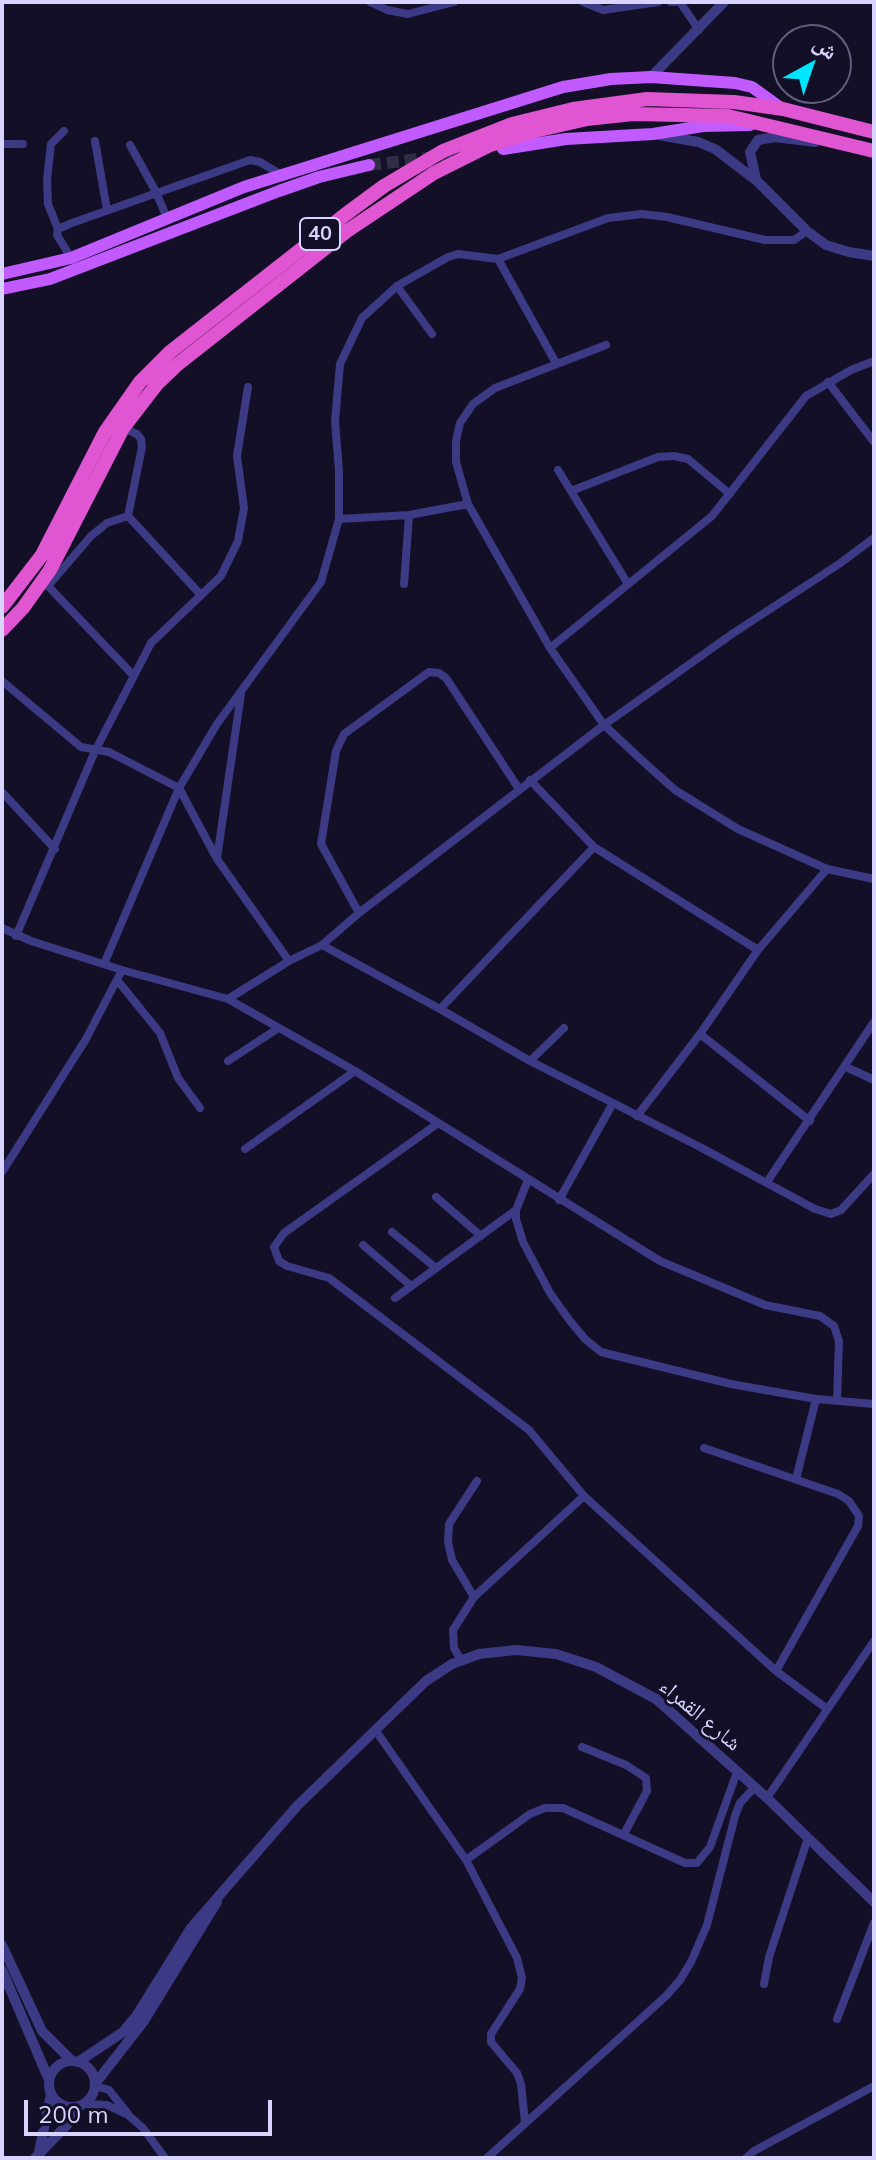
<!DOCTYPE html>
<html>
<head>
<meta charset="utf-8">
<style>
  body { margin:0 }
  #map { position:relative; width:876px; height:2160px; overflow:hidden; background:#130f26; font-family:Mulish,"Noto Naskh Arabic",sans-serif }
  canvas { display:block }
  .frame { position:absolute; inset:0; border:4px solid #d9d4ff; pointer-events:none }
  .north { position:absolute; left:772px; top:24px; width:80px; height:80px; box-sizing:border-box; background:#130f26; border:2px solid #625e7d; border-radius:50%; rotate:40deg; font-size:22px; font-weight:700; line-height:32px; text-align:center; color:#d9d4ff }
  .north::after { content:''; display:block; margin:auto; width:28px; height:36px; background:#00e5ff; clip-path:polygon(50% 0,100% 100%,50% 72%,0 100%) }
  .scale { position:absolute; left:24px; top:2100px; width:248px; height:36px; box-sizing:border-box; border:4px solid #d9d4ff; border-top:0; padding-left:10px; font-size:24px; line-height:28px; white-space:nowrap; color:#d9d4ff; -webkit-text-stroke:6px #130f26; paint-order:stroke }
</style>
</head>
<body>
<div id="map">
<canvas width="876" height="2160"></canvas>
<div class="frame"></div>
<div class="north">ش</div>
<div class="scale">200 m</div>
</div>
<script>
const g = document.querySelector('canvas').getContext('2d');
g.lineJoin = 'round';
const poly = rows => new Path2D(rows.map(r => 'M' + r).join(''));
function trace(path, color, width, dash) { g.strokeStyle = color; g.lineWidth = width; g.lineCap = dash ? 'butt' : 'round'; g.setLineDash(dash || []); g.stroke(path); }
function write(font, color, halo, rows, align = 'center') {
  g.font = font + ' Mulish,"Noto Naskh Arabic",sans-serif'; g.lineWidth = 6; g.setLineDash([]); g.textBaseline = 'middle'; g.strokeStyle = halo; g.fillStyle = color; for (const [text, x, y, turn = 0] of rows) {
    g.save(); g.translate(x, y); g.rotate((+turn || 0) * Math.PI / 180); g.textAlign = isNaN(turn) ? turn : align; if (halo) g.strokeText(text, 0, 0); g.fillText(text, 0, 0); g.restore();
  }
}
const primaryTunnel = poly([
  [369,165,469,153]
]);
const minor = poly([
  [370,2,387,10,408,14,454,2],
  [583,2,603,10,658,2],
  [671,2,680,2,699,30],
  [95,141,107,210],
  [2,144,23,144],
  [130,145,156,192,167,218],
  [58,229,48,204,47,180,51,144,64,131],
  [71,258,57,235,58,229,72,223,250,160,260,162,283,176],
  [498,259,556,363],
  [397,286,432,334],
  [606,345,495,388,473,404,460,423,456,441,456,462,468,504,550,648,604,725,647,765,675,790,738,829,827,869,874,879],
  [828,382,874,442],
  [123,428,137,434,141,439,142,447,128,516,200,594],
  [558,470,628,584],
  [571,491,658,457,674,456,688,459,730,494],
  [339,519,409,515,468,504],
  [404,584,409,515],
  [40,586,48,586,133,675],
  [48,586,91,536,107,523,128,516],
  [550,648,712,516,806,396,851,370,874,361],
  [2,681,81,747,109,752,179,788,217,859,289,961],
  [530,780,594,847,758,950],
  [2,792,55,849],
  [217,858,241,694],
  [359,913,321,844,336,751,344,734,429,672,439,673,446,678,519,789],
  [2,928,31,941,122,970,228,999,355,1071,660,1261,765,1305,820,1316,834,1326,839,1341,837,1401],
  [16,936,95,751,151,643,221,576,238,541,244,508,237,456,248,387],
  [322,945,440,1009,530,1061,700,1147,815,1209,831,1214,841,1210,874,1174],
  [104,964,179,788,217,724,321,582,339,519,339,471,335,421,340,364,362,318,397,286,448,257,458,254,498,259,608,218,642,214,667,217,765,240,794,240,807,231],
  [118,981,160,1033,178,1078,200,1108],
  [228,999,289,961,322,945,359,913,604,725,732,634,839,564,874,538],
  [440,1009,594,847],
  [700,1034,810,1121],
  [228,1061,277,1029],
  [530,1061,564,1028],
  [846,1067,874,1080],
  [637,1116,700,1034,758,950,827,869],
  [437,1124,284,1233,274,1247,279,1261,287,1266,329,1278,529,1430,584,1496,776,1671,826,1708],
  [245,1149,355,1071],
  [2,1172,86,1039,122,970],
  [528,1180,516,1210,516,1219,523,1242,550,1293,570,1321,585,1339,601,1352,731,1384,816,1399,874,1404],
  [767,1182,874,1022],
  [436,1197,481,1236],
  [559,1200,613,1103],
  [392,1232,436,1268],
  [363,1245,411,1286],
  [395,1298,516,1210],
  [704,1448,838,1494,849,1501,859,1516,858,1526,776,1671],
  [796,1479,816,1399],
  [474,1597,452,1560,448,1542,449,1524,477,1481],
  [461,1660,454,1648,453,1630,474,1597,584,1496],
  [376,1731,466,1860,517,1958,522,1978,520,1989,491,2034,491,2042,517,2073,521,2084,525,2122],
  [582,1747,626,1765,646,1778,647,1791,624,1834],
  [767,1798,874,1641],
  [466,1860,530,1814,545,1808,563,1808,685,1863,697,1863,710,1847,737,1772],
  [764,1984,769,1957,808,1838],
  [837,2019,874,1923],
  [95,2086,109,2090,128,2114],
  [85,2104,107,2105,128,2115,143,2128,165,2158],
  [487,2158,666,1996,680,1980,691,1962,707,1925,735,1816,740,1803,754,1788],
  [746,2158,754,2151,874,2086]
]);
const tertiary = poly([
  [651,77,724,2],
  [659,135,698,142,715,149,757,181,807,231,826,245,849,252,874,256],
  [756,179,750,152,758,140,775,137,815,142],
  [2,1945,42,2031,72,2061],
  [2,1970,49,2080],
  '49 2084a23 23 0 1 1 46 0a23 23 0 1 1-46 0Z',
  [78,2062,123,2032,137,2015,191,1928,297,1806,426,1681,452,1664,479,1654,516,1650,556,1654,596,1667,656,1699,767,1798,874,1902],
  [95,2084,144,2021,217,1902],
  [39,2152,51,2094],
  [35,2158,67,2125,80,2106]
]);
const primary = poly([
  [503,149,566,139,653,134,703,126,750,125],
  [2,274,71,258,244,187,563,87,611,79,651,77,735,83,752,87,781,108],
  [2,289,50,279,279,191,319,177,369,165]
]);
const trunk = poly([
  [2,607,42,555,105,432,140,382,170,352,346,214,384,186,443,151,512,124,573,109,647,99,734,102,783,109,874,132],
  [2,630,23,608,50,570,123,428,157,384,178,364,347,231,434,173,490,145,535,131,587,119,633,114,728,116,874,151]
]);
const shields = [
  [320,234,40]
];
const shieldNames = [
  ["40",320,234]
];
const streetNames = [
  ["شارع القمراء",700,1715,40]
];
trace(primaryTunnel, '#312d47', 12, [12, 6]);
trace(minor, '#3d3a85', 8);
trace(tertiary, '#3d3a85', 10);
trace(primary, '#c25bff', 12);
trace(trunk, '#e055d1', 14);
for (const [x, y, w] of shields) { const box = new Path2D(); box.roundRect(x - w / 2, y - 16, w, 32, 6); g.fillStyle = '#130f26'; g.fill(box); trace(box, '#d9d4ff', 2); }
write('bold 20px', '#d9d4ff', null, shieldNames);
write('22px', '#d9d4ff', '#130f26', streetNames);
</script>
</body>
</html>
